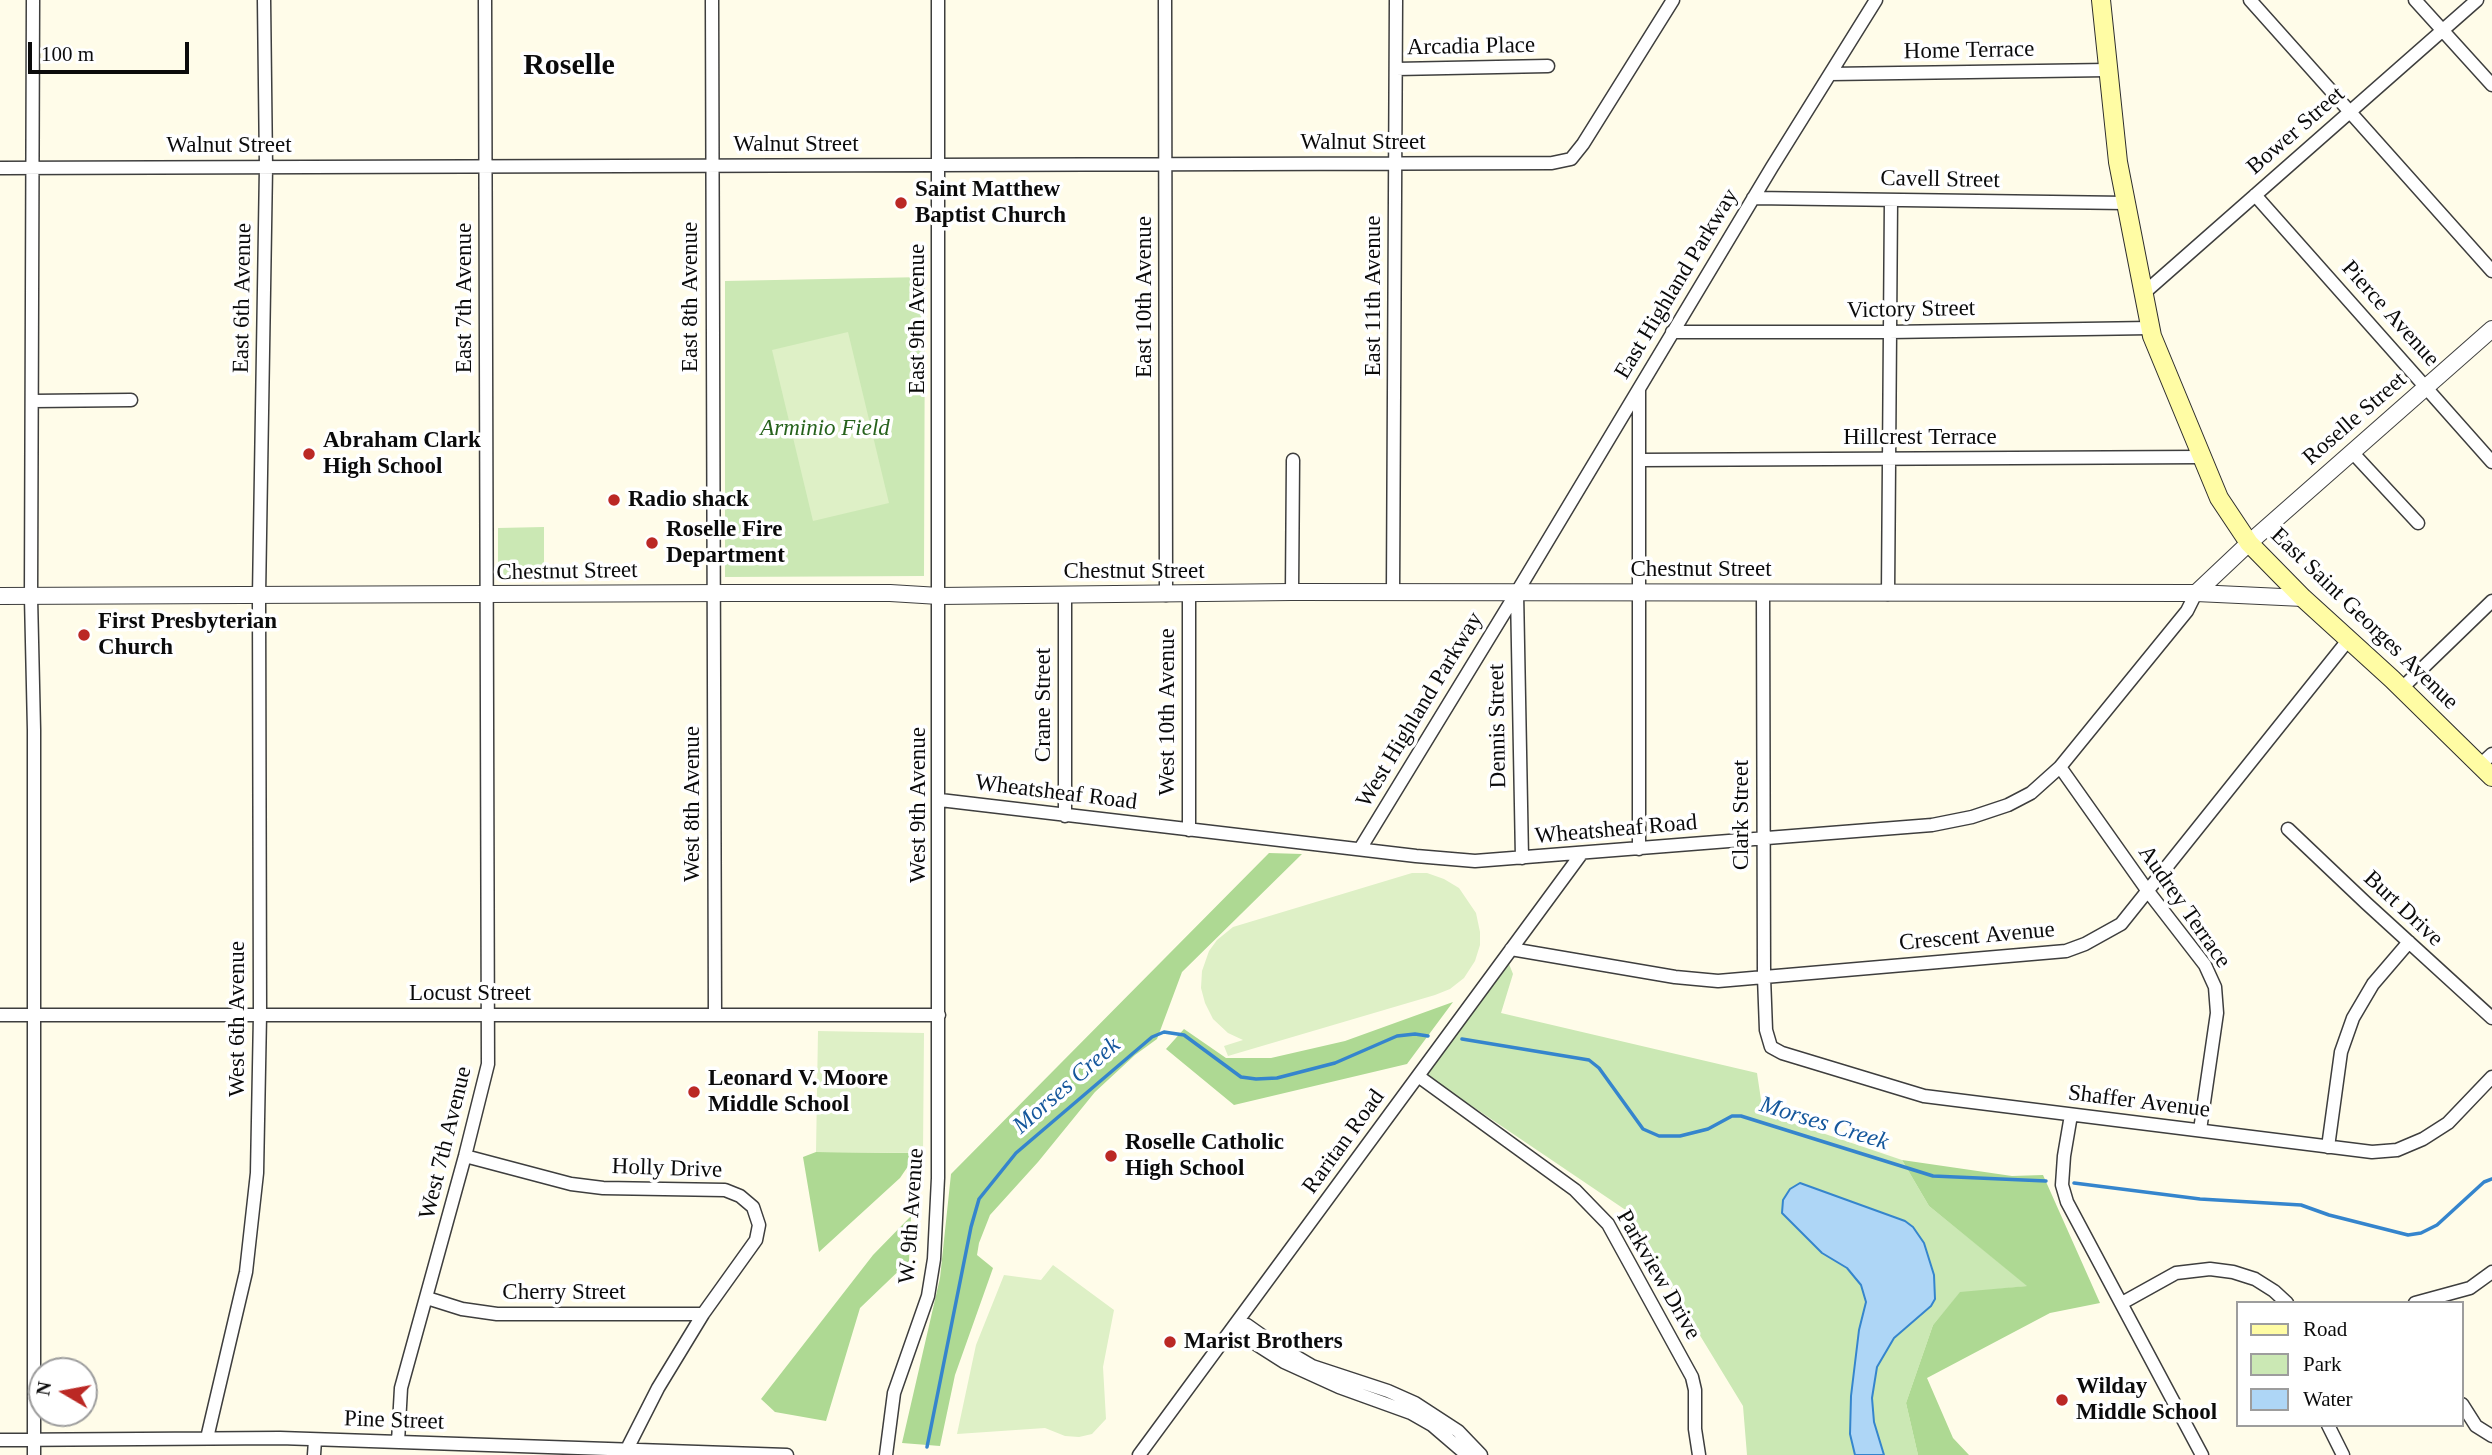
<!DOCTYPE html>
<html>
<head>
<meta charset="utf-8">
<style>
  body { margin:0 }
  #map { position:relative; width:2492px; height:1455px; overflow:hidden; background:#fffce9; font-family:"Times New Roman",serif }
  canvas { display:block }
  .legend { position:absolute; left:2236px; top:1301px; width:228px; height:126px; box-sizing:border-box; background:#fff; border:2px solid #9d9d9d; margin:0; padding:9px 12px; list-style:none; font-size:21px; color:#0b0b0b }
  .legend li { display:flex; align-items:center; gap:14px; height:35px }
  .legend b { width:35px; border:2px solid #9d9d9d }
  .north { position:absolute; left:28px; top:1357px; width:70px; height:70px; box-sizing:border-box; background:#fff; border:2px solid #9d9d9d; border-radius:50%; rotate:280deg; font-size:19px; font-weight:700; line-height:28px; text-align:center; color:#0b0b0b }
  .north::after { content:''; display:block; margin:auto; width:24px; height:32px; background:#bb2824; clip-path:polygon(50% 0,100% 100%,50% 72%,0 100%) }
  .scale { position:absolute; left:28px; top:42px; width:161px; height:32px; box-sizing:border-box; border:4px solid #0b0b0b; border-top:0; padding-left:9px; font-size:21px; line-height:24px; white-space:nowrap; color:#0b0b0b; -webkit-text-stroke:5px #fff; paint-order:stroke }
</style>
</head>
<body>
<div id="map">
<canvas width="2492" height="1455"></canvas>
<ul class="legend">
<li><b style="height:9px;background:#fffca4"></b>Road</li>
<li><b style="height:19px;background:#cbe8b4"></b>Park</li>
<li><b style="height:19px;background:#aed6f6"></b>Water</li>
</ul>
<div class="north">N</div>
<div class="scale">100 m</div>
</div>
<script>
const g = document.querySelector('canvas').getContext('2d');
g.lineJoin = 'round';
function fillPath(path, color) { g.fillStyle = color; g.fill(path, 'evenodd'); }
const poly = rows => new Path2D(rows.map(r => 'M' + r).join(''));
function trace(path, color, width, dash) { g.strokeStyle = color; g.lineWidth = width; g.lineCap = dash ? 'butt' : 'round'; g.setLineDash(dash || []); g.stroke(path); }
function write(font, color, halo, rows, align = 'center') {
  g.font = font + ' "Times New Roman",serif'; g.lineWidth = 7; g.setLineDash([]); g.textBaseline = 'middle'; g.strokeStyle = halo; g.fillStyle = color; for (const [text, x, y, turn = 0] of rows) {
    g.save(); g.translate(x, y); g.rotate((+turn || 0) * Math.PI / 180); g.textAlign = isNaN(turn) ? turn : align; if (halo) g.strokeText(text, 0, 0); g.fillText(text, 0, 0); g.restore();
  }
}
const green = poly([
  [925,277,924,576,725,577,725,281],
  [544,527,544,578,498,579,498,528],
  [1509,964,1513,974,1501,1013,1757,1073,1763,1113,1902,1160,1929,1206,2028,1286,1960,1293,1933,1325,1906,1403,1918,1455,1884,1455,1874,1422,1872,1398,1877,1367,1894,1338,1931,1306,1800,1183,1790,1189,1783,1200,1822,1253,1847,1268,1861,1284,1866,1302,1859,1330,1851,1396,1850,1434,1855,1455,1747,1455,1743,1406,1643,1242,1633,1215,1426,1075]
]);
const forest = poly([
  [1269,853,1302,854,1182,972,1157,1039,1135,1055,1095,1092,1038,1162,990,1215,979,1243,977,1255,993,1268,955,1375,940,1446,902,1443,940,1278,951,1174],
  [1453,1002,1407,1064,1234,1105,1166,1049,1184,1029,1226,1058,1271,1058,1345,1041],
  [816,1152,917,1153,900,1178,819,1252,803,1157],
  [1902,1160,2012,1176,2043,1175,2100,1303,2050,1313,1927,1378,1953,1438,1969,1455,1918,1455,1906,1403,1933,1325,1960,1292,2027,1286,1929,1206],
  [911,1216,909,1261,860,1308,826,1421,775,1412,761,1399,873,1255]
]);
const pitch = poly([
  [848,332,889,503,813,521,772,350],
  [1412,873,1427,873,1444,879,1459,888,1476,913,1480,932,1480,945,1475,961,1464,978,1450,989,1435,995,1228,1056,1224,1046,1243,1040,1228,1033,1213,1019,1205,1003,1201,988,1202,971,1209,951,1217,940,1233,927],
  [818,1031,924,1033,923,1153,816,1152],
  [1053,1265,1114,1310,1103,1367,1106,1419,1092,1434,1079,1437,1065,1436,1045,1428,957,1434,976,1345,1004,1275,1041,1280]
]);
const water = poly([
  [1800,1183,1905,1221,1913,1227,1924,1243,1934,1275,1935,1299,1931,1306,1894,1338,1877,1367,1872,1398,1874,1422,1884,1455,1855,1455,1850,1434,1851,1396,1859,1330,1866,1302,1861,1285,1847,1268,1822,1253,1782,1213,1783,1200,1790,1189,1800,1183]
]);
const stream = poly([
  [1462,1039,1589,1060,1599,1068,1643,1129,1659,1136,1680,1136,1708,1129,1732,1116,1741,1116,1933,1176,2046,1181],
  [2074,1183,2200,1199,2301,1205,2329,1215,2408,1235,2421,1233,2437,1225,2484,1182,2492,1179],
  [927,1447,971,1227,979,1199,1016,1153,1152,1037,1164,1032,1184,1035,1241,1077,1256,1079,1277,1078,1335,1063,1397,1036,1415,1034,1428,1036]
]);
const minor = poly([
  [33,0,31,597,34,730,34,1455],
  [712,0,715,1014],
  [1165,0,1166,595],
  [2250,0,2492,271],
  [2415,0,2492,85],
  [1396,69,1548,66],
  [1830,74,2108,70],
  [0,168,1552,163,1571,159,1583,144,1673,0],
  [2255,195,2492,462],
  [1753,198,2126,203],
  [2144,293,2477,0],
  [1672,332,1889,332,2150,328],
  [1639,390,1639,849],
  [33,401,131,400],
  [2352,452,2418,523],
  [1640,460,2201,457],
  [1292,592,1293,460],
  [1393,592,1396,0],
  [1517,592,1522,858],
  [1763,592,1764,977,1766,1030,1771,1047,1782,1053,1924,1096,2372,1152,2397,1150,2423,1139,2448,1123,2492,1077],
  [1888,594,1891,200],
  [1189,595,1189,830],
  [2402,688,2492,601],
  [2480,765,2492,754],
  [2060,767,2147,890,2205,965,2215,987,2217,1013,2200,1130],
  [940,800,1416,856,1475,861,1932,825,1972,817,2008,805,2031,793,2060,767,2187,611,2196,593],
  [1065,816,1065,595],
  [2288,829,2366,903,2492,1018],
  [1360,849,1517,592,1772,167,1876,0],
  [1511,949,1675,977,1718,981,2066,951,2085,944,2121,924,2349,639],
  [0,1015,939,1015],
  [1418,1076,1575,1190,1608,1224,1692,1377,1695,1390,1695,1429,1699,1455],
  [2071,1115,2064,1156,2062,1185,2067,1202,2202,1455],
  [2328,1147,2341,1052,2353,1018,2373,984,2409,942],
  [465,1156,571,1184,603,1188,725,1190,740,1196,753,1207,759,1225,756,1240,703,1314,658,1388,627,1449],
  [427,1298,462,1309,497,1314,703,1314],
  [2122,1303,2176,1273,2210,1269,2233,1272,2255,1279,2274,1291,2287,1303],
  [2415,1303,2470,1288,2492,1272],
  [2462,1404,2476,1426,2492,1436],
  [2328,1425,2343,1455],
  [207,1438,246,1272,257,1173,260,1015,259,596,266,167,264,0],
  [0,1440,280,1438,787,1455],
  [398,1442,401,1388,465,1156,488,1064,485,0],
  [314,1455,315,1440],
  [886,1455,894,1393,928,1296,934,1259,938,1178,938,0],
  [1139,1455,1582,853],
  [1467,1455,1432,1425,1411,1413,1339,1387,1284,1362,1240,1334,1236,1324,1247,1325,1271,1342,1312,1366,1388,1391,1415,1403,1458,1431,1481,1455]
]);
const tertiary = poly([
  [2196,593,2303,598],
  [0,596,731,593,890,593,939,596,1292,592,2196,593,2249,543,2492,329]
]);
const secondary = poly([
  [2101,0,2118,162,2152,336,2219,498,2249,543,2303,598,2392,679,2492,777]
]);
const markers = [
  [901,203,7,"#bb2824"],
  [309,454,7,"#bb2824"],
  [614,500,7,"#bb2824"],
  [652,543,7,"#bb2824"],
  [84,635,7,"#bb2824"],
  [694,1092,7,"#bb2824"],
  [1111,1156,7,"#bb2824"],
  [1170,1342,7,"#bb2824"],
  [2062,1400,7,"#bb2824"]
];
const streetNames = [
  ["Arcadia Place",1471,47,-1],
  ["Home Terrace",1969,51,-1],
  ["Bower Street",2296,131,-41],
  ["Walnut Street",1363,143],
  ["Walnut Street",796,145],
  ["Walnut Street",229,146],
  ["Cavell Street",1940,180,1],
  ["East Highland Parkway",1677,284,-59],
  ["East 11th Avenue",1374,296,-90],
  ["East 8th Avenue",691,297,-90],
  ["East 10th Avenue",1145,297,-90],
  ["East 6th Avenue",243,298,-89],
  ["East 7th Avenue",465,298,-90],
  ["Victory Street",1911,310,-1],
  ["Pierce Avenue",2390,314,48],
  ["East 9th Avenue",918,319,-90],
  ["Roselle Street",2355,419,-41],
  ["Hillcrest Terrace",1920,438],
  ["Chestnut Street",1701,570],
  ["Chestnut Street",567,572,-1],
  ["Chestnut Street",1134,572],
  ["East Saint Georges Avenue",2364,619,44],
  ["Crane Street",1044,705,-90],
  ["West Highland Parkway",1420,710,-59],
  ["West 10th Avenue",1168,712,-90],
  ["Dennis Street",1498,726,-91],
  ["Wheatsheaf Road",1056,793,7],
  ["West 8th Avenue",693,804,-90],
  ["West 9th Avenue",919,805,-90],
  ["Clark Street",1742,815,-90],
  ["Wheatsheaf Road",1616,830,-5],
  ["Audrey Terrace",2184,907,55],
  ["Burt Drive",2403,909,43],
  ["Crescent Avenue",1977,937,-5],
  ["Locust Street",470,994],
  ["West 6th Avenue",238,1019,-90],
  ["Shaffer Avenue",2139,1102,7],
  ["Raritan Road",1344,1142,-54],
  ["West 7th Avenue",446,1143,-76],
  ["Holly Drive",667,1169,2],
  ["W. 9th Avenue",912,1216,-86],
  ["Parkview Drive",1658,1275,60],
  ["Cherry Street",564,1293],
  ["Pine Street",394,1421,2]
];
const poiNames = [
  ["Saint Matthew",915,190],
  ["Baptist Church",915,216],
  ["Abraham Clark",323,441],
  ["High School",323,467],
  ["Radio shack",628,500],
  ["Roselle Fire",666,530],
  ["Department",666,556],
  ["First Presbyterian",98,622],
  ["Church",98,648],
  ["Leonard V. Moore",708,1079],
  ["Middle School",708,1105],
  ["Roselle Catholic",1125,1143],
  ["High School",1125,1169],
  ["Marist Brothers",1184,1342],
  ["Wilday",2076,1387],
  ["Middle School",2076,1413]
];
const parkNames = [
  ["Arminio Field",825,429]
];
const waterNames = [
  ["Morses Creek",1067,1086,-41],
  ["Morses Creek",1824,1124,17]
];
const districtNames = [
  ["Roselle",569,66]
];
fillPath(green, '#cbe8b4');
fillPath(forest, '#aed993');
fillPath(pitch, '#def0c6');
fillPath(water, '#aed6f6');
trace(water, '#3585cd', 2);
trace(stream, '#3585cd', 3.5);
trace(minor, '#3e3e3e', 15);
trace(tertiary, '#3e3e3e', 18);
trace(secondary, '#2d2d2d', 20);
trace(minor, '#fff', 12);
trace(tertiary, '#fff', 16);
trace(secondary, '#fffca4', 18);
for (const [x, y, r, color] of markers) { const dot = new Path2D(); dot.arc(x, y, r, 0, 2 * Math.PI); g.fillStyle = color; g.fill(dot); trace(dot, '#fff', 2.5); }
write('23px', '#0b0b0b', '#fff', streetNames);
write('bold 23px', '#0b0b0b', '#fff', poiNames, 'left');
write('italic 23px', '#26621c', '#fff', parkNames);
write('italic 24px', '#15579c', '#fff', waterNames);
write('bold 30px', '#0b0b0b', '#fff', districtNames);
</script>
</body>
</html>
